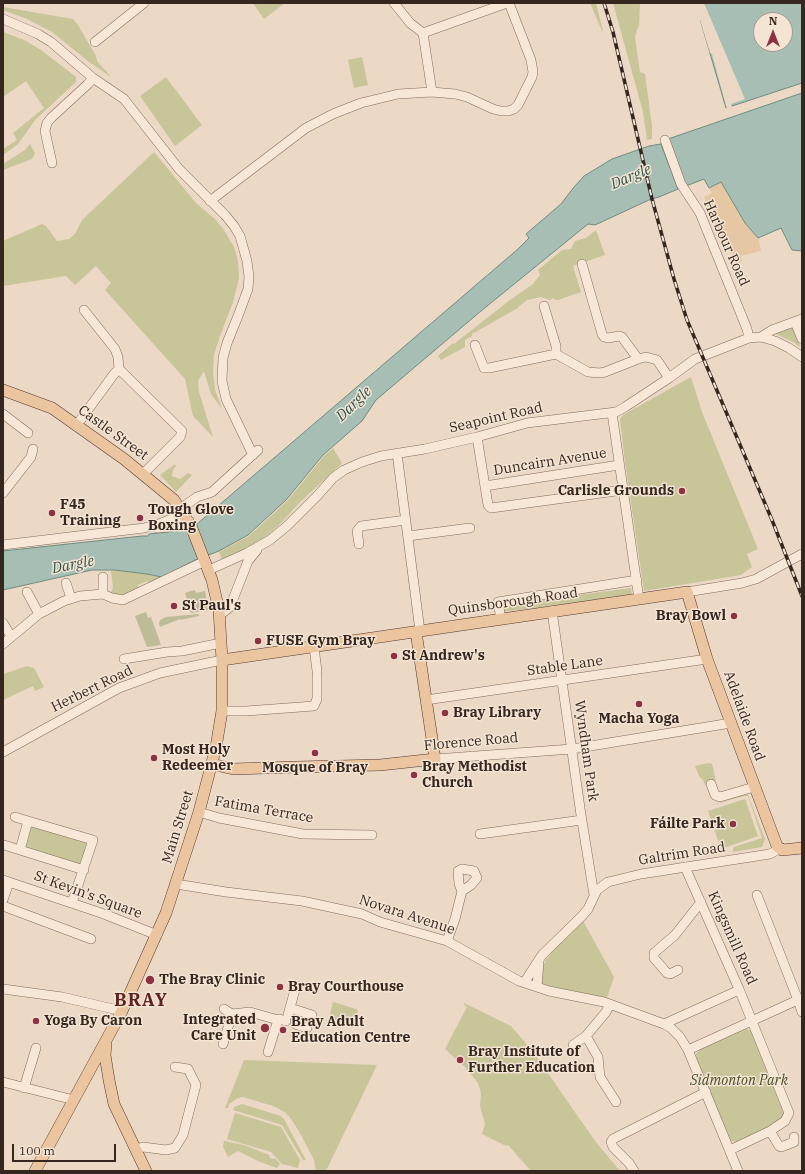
<!DOCTYPE html>
<html>
<head>
<meta charset="utf-8">
<style>
  body { margin:0 }
  #map { position:relative; width:805px; height:1174px; overflow:hidden; background:#ebd8c5; font-family:"IBM Plex Serif",serif }
  canvas { display:block }
  .frame { position:absolute; inset:0; border:4px solid #35261f; pointer-events:none }
  .north { position:absolute; left:753px; top:12px; width:40px; height:40px; box-sizing:border-box; background:#f3e4d4; border:1px solid #a7988c; border-radius:50%; rotate:0deg; font-size:11px; font-weight:700; line-height:16px; text-align:center; color:#35261f }
  .north::after { content:''; display:block; margin:auto; width:14px; height:18px; background:#8e3143; clip-path:polygon(50% 0,100% 100%,50% 72%,0 100%) }
  .scale { position:absolute; left:12px; top:1144px; width:104px; height:18px; box-sizing:border-box; border:2px solid #35261f; border-top:0; padding-left:5px; font-size:12px; line-height:14px; white-space:nowrap; color:#35261f; -webkit-text-stroke:3px #f3e4d4; paint-order:stroke }
</style>
</head>
<body>
<div id="map">
<canvas width="805" height="1174"></canvas>
<div class="frame"></div>
<div class="north">N</div>
<div class="scale">100 m</div>
</div>
<script>
const g = document.querySelector('canvas').getContext('2d');
g.lineJoin = 'round';
function fillPath(path, color) { g.fillStyle = color; g.fill(path, 'evenodd'); }
const poly = rows => new Path2D(rows.map(r => 'M' + r).join(''));
function trace(path, color, width, dash) { g.strokeStyle = color; g.lineWidth = width; g.lineCap = dash ? 'butt' : 'round'; g.setLineDash(dash || []); g.stroke(path); }
function write(font, color, halo, rows, align = 'center') {
  g.font = font + ' "IBM Plex Serif",serif'; g.lineWidth = 3; g.setLineDash([]); g.textBaseline = 'middle'; g.strokeStyle = halo; g.fillStyle = color; for (const [text, x, y, turn = 0] of rows) {
    g.save(); g.translate(x, y); g.rotate((+turn || 0) * Math.PI / 180); g.textAlign = isNaN(turn) ? turn : align; if (halo) g.strokeText(text, 0, 0); g.fillText(text, 0, 0); g.restore();
  }
}
const green = poly([
  [253,3,285,3,264,19],
  [590,3,596,3,603,31,602,31],
  [613,3,640,3,639,26,637,30,635,37,640,72,645,74,652,126,652,139,647,140,643,112],
  [3,7,73,19,78,25,96,56,97,61,111,77,89,62,52,32,27,19,3,10],
  [3,32,24,40,41,50,76,77,76,82,35,120,18,144,3,155,3,149,17,140,13,133,44,108,26,81,3,97],
  [362,57,368,85,354,88,348,60],
  [166,77,202,125,175,146,140,96],
  [30,144,35,153,32,159,3,170,3,164,25,150],
  [154,152,196,203,216,220,224,230,234,247,238,261,239,278,237,287,233,302,220,336,214,355,213,372,215,390,222,409,211,394,204,371,198,381,199,392,213,437,193,416,185,379,105,290,111,283,96,266,75,285,66,276,3,286,3,241,42,224,46,226,57,241,69,239,75,234,82,220],
  [596,230,605,255,573,266,581,292,558,300,555,300,554,298,550,300,541,297,527,300,516,309,472,334,472,336,465,340,465,347,441,360,438,356,453,343,454,344,510,300,533,284,540,275,538,270,562,250,571,249,575,241,586,238],
  [791,327,794,329,800,347,793,342,774,333],
  [691,377,702,412,758,549,747,554,752,567,741,575,644,591,625,462,620,419,623,415],
  [333,448,342,463,338,467,300,502,282,522,269,534,257,543,222,560,219,552,249,536,287,501,324,456],
  [175,464,176,466,173,470,172,476,180,479,188,473,192,475,176,492,160,475],
  [115,570,147,574,162,577,149,584,147,581,138,585,139,588,121,596,118,596,111,593,113,587,111,571],
  [631,588,632,595,503,612,502,605],
  [27,666,34,668,44,687,35,691,33,686,3,700,3,674],
  [709,763,712,764,716,781,705,785,703,780,699,776,695,766],
  [746,794,748,795,765,839,762,847,733,852,733,849,734,847,762,838,748,796,744,796,706,807],
  [745,799,758,836,721,849,708,811],
  [31,825,88,844,80,866,24,847],
  [583,921,614,977,607,998,564,991,541,985,540,972,546,960,563,939],
  [333,1002,356,1009,358,1011,357,1016,353,1023,328,1022],
  [464,1003,511,1026,534,1053,595,1141,620,1171,531,1171,508,1145,506,1146,482,1134,485,1124,480,1106,481,1093,478,1083,466,1068,445,1049,467,1007,464,1005],
  [746,1029,753,1031,784,1106,785,1117,770,1129,741,1142,730,1141,697,1064,696,1054,701,1048],
  [244,1060,377,1065,326,1171,316,1171,314,1160,300,1133,289,1116,283,1111,273,1106,243,1097,238,1098,229,1104,228,1108,225,1108],
  [242,1104,281,1116,284,1119,306,1160,303,1160,282,1125,233,1110,234,1107],
  [235,1113,281,1127,300,1160,298,1168,282,1164,271,1152,227,1139],
  [224,1141,244,1145,269,1155,270,1158,276,1159,280,1164,277,1168,260,1162,238,1151,228,1157,223,1147]
]);
const sand = poly([
  [721,182,745,223,758,238,761,251,741,256,742,261,738,264,736,259,720,239,704,197,712,193,709,188]
]);
const cemetery = poly([
  [195,590,196,593,205,591,208,610,191,613,185,593],
  [146,612,148,618,151,617,161,645,147,647,135,616],
  [199,614,199,616,180,620,180,619,160,627,159,623,160,620,166,617]
]);
const water = poly([
  [690,3,802,3,802,83,726,108,700,19,690,3],
  [761,20,785,20,785,44,761,44,761,20],
  [802,93,802,251,792,250,781,228,758,238,745,223,721,182,709,188,704,179,686,186,668,139,802,93],
  [661,144,678,189,659,197,649,200,595,225,588,224,481,311,376,400,362,421,323,455,286,500,248,535,219,551,195,560,162,577,147,574,115,570,92,570,3,590,3,551,142,536,148,536,149,534,186,530,197,524,518,249,529,238,526,234,561,204,574,187,584,176,612,159,649,146,661,144]
]);
const pier = poly([
  [689,3,704,3,745,99,731,104,732,107,727,109,712,54,710,53,700,20,695,21]
]);
const minor = poly([
  [394,3,410,23,423,33,432,92],
  [3,19,38,34,51,42,93,78,124,99,179,169,225,215,234,226,240,236,247,261,249,277,248,289,238,316,227,343,223,358,222,381,226,399,253,455],
  [423,33,507,3],
  [95,42,144,3],
  [665,140,681,184,700,213,747,329,749,338],
  [52,163,45,131,47,123,51,118,88,84,93,78],
  [210,201,306,128,333,114,361,103,398,94,432,92,455,94,467,97,493,109,501,111,508,111,514,109,518,105,532,77,533,72,531,60,509,3],
  [582,264,602,334,604,337,608,338,619,336,622,337,638,359],
  [544,306,556,346,556,354],
  [795,322,802,339],
  [761,337,772,330,802,319],
  [475,345,484,368,489,368,556,354,588,372,600,373,605,372,638,359,646,357,657,360,669,378],
  [119,369,182,431,180,437,143,474],
  [612,413,639,599],
  [3,414,28,433],
  [76,426,114,374,119,369,118,357,115,349,84,310],
  [477,437,488,505,491,508,623,490],
  [397,453,420,631],
  [485,486,619,465],
  [3,493,31,457,33,449],
  [180,509,197,497,212,492,258,450],
  [157,528,169,527,189,521],
  [408,536,470,528],
  [359,544,357,531,361,526,406,520],
  [3,545,144,528,159,524,184,514],
  [209,570,247,553,270,540,287,526,318,495,333,478,344,470,362,462,381,456,425,449,477,437,527,423,616,412,625,407,669,378,695,359,749,338,761,337,775,341,789,348,802,357],
  [103,577,103,594],
  [66,583,71,598],
  [27,592,39,614],
  [687,592,742,583,756,579,802,554],
  [552,611,581,815,594,895],
  [220,615,230,607,248,561,257,550],
  [501,619,498,602,637,580],
  [3,623,11,636],
  [3,644,39,614,64,601,80,596,103,594,112,598,123,600,205,561],
  [314,647,317,671],
  [124,659,167,652,182,651,221,643],
  [426,700,707,659],
  [222,711,246,711,314,706,317,699,317,675],
  [3,752,119,688,160,673,222,660],
  [435,759,572,749,731,723],
  [711,784,715,795,720,797,754,787],
  [199,812,219,818,303,834,372,835],
  [15,817,28,821],
  [480,834,582,820],
  [4,845,84,870],
  [20,850,28,821,93,840,72,903],
  [685,867,739,989,789,1113,785,1121,770,1131,730,1150],
  [3,880,104,914,157,935],
  [176,884,226,892,302,901,362,914,380,922,447,941,519,981,549,991,604,1002,664,1024,671,1028,680,1037,688,1050,738,1171],
  [757,895,798,1000,802,1012],
  [3,900,9,882],
  [3,906,91,939],
  [447,941,455,919,462,891,459,884,458,871,462,869,474,871,477,878,471,885,462,891],
  [678,970,670,974,667,973,654,958,654,953,675,935,701,902],
  [524,983,542,955,582,916,588,909,597,890,608,882,641,874,770,854,779,849],
  [537,987,539,962],
  [3,989,62,997,122,1011],
  [290,1008,312,1015],
  [224,1009,232,1014,250,1012,278,1020,279,1019,286,1021],
  [288,1015,296,986],
  [295,1024,307,1028],
  [664,1024,739,990],
  [586,1036,598,1057,600,1077,616,1102],
  [223,1044,232,1014],
  [573,1045,586,1036,606,1012,610,1004],
  [688,1050,802,998],
  [268,1052,278,1020],
  [3,1082,74,1100],
  [24,1088,36,1048],
  [770,1131,779,1146,781,1147,794,1142,794,1137],
  [136,1149,143,1147,166,1150,175,1148,183,1135,196,1085,188,1069,175,1067],
  [634,1171,629,1163,613,1147,611,1142,613,1139,706,1092]
]);
const major = poly([
  [3,390,52,408,124,459,174,500,191,526,212,580,219,610,222,660,222,711,216,747,199,812,166,913,122,1011,35,1171],
  [222,660,687,592,707,659,777,846,782,850,802,848],
  [212,764,233,769,297,767,380,765,435,759,416,632],
  [106,1044,105,1055,109,1080,114,1104,146,1171]
]);
const rail = poly([
  [604,3,613,32,652,199,674,279,687,320,772,520,802,596]
]);
const markers = [
  [682,491,4,"#8e3143"],
  [52,513,4,"#8e3143"],
  [140,518,4,"#8e3143"],
  [174,606,4,"#8e3143"],
  [734,616,4,"#8e3143"],
  [258,641,4,"#8e3143"],
  [394,656,4,"#8e3143"],
  [639,704,4,"#8e3143"],
  [445,713,4,"#8e3143"],
  [315,753,4,"#8e3143"],
  [154,758,4,"#8e3143"],
  [414,775,4,"#8e3143"],
  [733,824,4,"#8e3143"],
  [150,980,5,"#8e3143"],
  [280,987,4,"#8e3143"],
  [36,1021,4,"#8e3143"],
  [265,1028,5,"#8e3143"],
  [283,1030,4,"#8e3143"],
  [460,1060,4,"#8e3143"]
];
const streetNames = [
  ["Harbour Road",726,243,66],
  ["Seapoint Road",496,418,-13],
  ["Castle Street",113,433,36],
  ["Duncairn Avenue",550,462,-9],
  ["Quinsborough Road",513,602,-8],
  ["Stable Lane",565,666,-8],
  ["Herbert Road",92,689,-26],
  ["Adelaide Road",744,716,70],
  ["Florence Road",471,742,-5],
  ["Wyndham Park",586,751,82],
  ["Fatima Terrace",264,810,10],
  ["Main Street",178,827,-73],
  ["Galtrim Road",682,854,-9],
  ["St Kevin's Square",88,895,20],
  ["Novara Avenue",407,915,18],
  ["Kingsmill Road",732,938,66]
];
const poiNames = [
  ["Carlisle Grounds",674,491,"right"],
  ["F45",60,505],
  ["Training",60,521],
  ["Tough Glove",148,510],
  ["Boxing",148,526],
  ["St Paul's",182,606],
  ["Bray Bowl",726,616,"right"],
  ["FUSE Gym Bray",266,641],
  ["St Andrew's",402,656],
  ["Bray Library",453,713],
  ["Macha Yoga",639,719,"center"],
  ["Most Holy",162,750],
  ["Redeemer",162,766],
  ["Bray Methodist",422,767],
  ["Church",422,783],
  ["Mosque of Bray",315,768,"center"],
  ["Fáilte Park",725,824,"right"],
  ["The Bray Clinic",159,980],
  ["Bray Courthouse",288,987],
  ["Integrated",256,1020,"right"],
  ["Care Unit",256,1036,"right"],
  ["Yoga By Caron",44,1021],
  ["Bray Adult",291,1022],
  ["Education Centre",291,1038],
  ["Bray Institute of",468,1052],
  ["Further Education",468,1068]
];
const parkNames = [
  ["Sidmonton Park",739,1081]
];
const waterNames = [
  ["Dargle",631,177,-23],
  ["Dargle",354,404,-44],
  ["Dargle",73,565,-11]
];
const districtNames = [
  ["BRAY",141,1001]
];
fillPath(green, '#c8c599');
fillPath(sand, '#e5c7a4');
fillPath(cemetery, '#bdbb98');
fillPath(water, '#a6beb3');
trace(water, '#6e8c7f', 1);
fillPath(pier, '#ebd8c5');
trace(minor, '#846a5c', 10);
trace(major, '#523a30', 12);
trace(minor, '#f6e7d7', 9);
trace(major, '#ebc59f', 11);
trace(rail, '#35261f', 3.5);
trace(rail, '#f3e4d4', 2, [6]);
for (const [x, y, r, color] of markers) { const dot = new Path2D(); dot.arc(x, y, r, 0, 2 * Math.PI); g.fillStyle = color; g.fill(dot); trace(dot, '#f3e4d4', 1.5); }
write('14px', '#35261f', '#f3e4d4', streetNames);
write('bold 14px', '#35261f', '#f3e4d4', poiNames, 'left');
write('italic 14px', '#4d5027', '#f3e4d4', parkNames);
write('italic 15px', '#2f544b', '#f3e4d4', waterNames);
g.letterSpacing = '1px';
write('bold 18px', '#5f2322', '#f3e4d4', districtNames);
g.letterSpacing = '0px';
</script>
</body>
</html>
